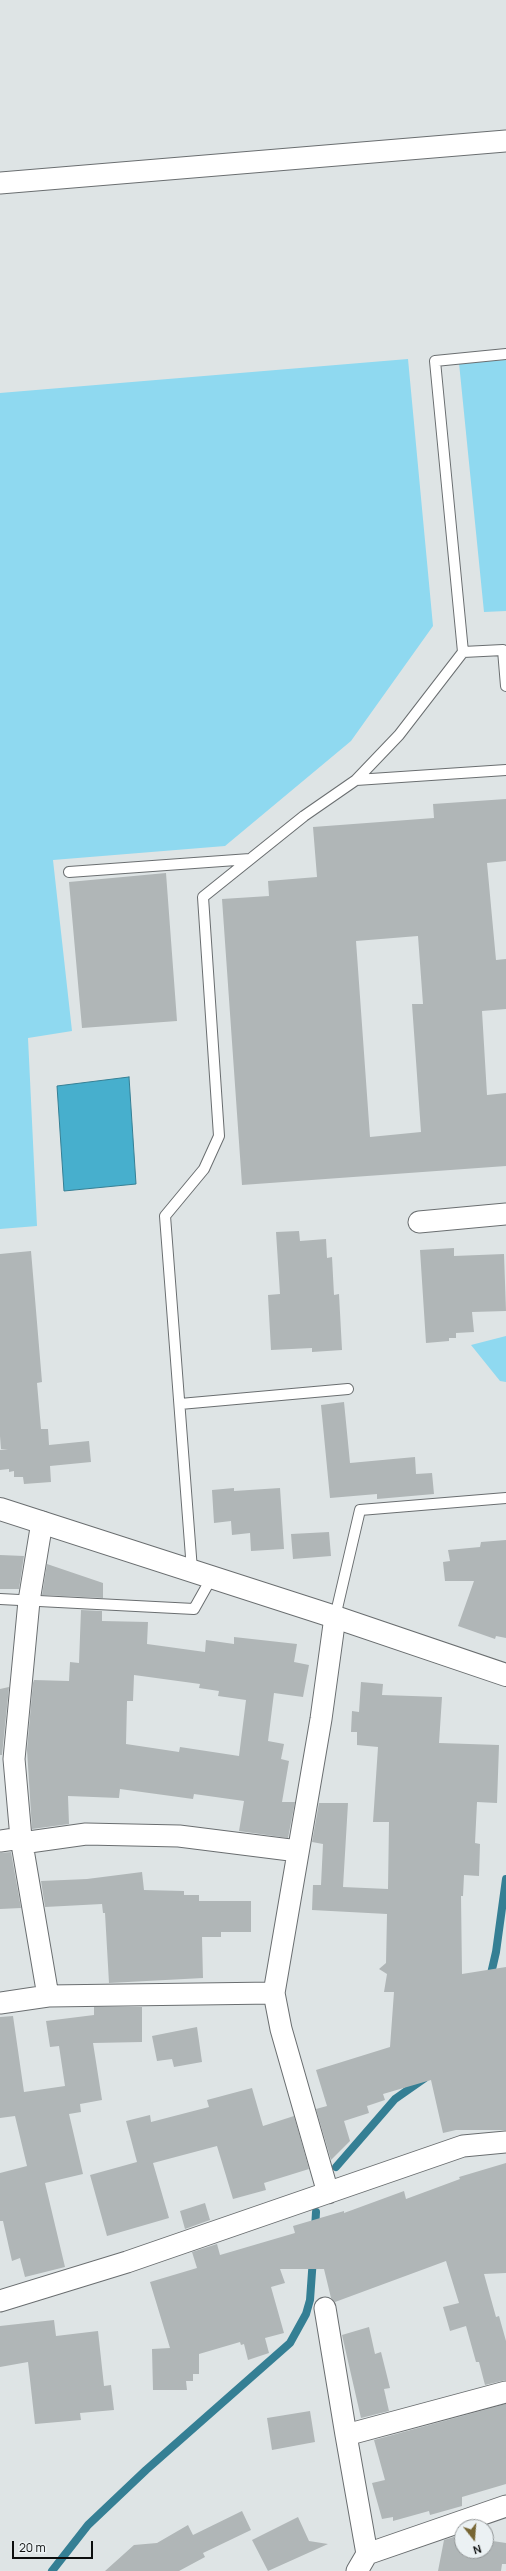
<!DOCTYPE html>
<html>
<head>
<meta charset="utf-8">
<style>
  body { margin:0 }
  #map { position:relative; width:506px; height:2571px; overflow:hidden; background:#dee4e5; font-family:Manrope,sans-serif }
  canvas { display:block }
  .north { position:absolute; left:454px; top:2519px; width:40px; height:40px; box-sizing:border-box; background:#ebf1f3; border:1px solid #929697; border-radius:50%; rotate:163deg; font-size:11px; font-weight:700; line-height:16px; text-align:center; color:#0c0e0e }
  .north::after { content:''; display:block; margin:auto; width:14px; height:18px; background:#776634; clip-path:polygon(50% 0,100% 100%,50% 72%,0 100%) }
  .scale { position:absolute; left:12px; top:2541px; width:81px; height:18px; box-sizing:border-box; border:2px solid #0c0e0e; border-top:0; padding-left:5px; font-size:12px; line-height:14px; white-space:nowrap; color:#0c0e0e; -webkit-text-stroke:3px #ebf1f3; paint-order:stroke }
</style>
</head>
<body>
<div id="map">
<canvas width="506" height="2571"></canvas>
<div class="north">N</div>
<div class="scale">20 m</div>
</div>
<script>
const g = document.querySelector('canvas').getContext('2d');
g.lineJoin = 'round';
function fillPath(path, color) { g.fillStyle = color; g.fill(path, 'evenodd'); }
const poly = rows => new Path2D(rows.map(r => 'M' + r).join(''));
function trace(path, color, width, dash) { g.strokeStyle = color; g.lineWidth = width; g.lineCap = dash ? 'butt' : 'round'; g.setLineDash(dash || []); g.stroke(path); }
const green = poly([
  [408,359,433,626,351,741,225,846,53,860,72,1031,28,1038,37,1226,0,1229,0,393],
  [506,360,506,611,484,612,459,363],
  [506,1336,506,1382,500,1381,471,1345]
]);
const water = poly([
  [129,1077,136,1184,64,1191,57,1086,129,1077]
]);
const stream = poly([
  [490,1978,496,1952,506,1879],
  [336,2167,395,2099,425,2078],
  [315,2229,316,2212],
  [52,2571,88,2525,146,2470,290,2343,306,2314,310,2300,313,2258]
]);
const building = poly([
  [506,799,506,861,487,863,496,960,506,959,506,1009,482,1011,487,1095,506,1093,506,1166,242,1185,222,899,269,896,268,881,317,877,313,827,434,818,433,804],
  [418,936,423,1004,412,1004,421,1132,370,1137,356,941],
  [166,873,177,1021,82,1028,69,882],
  [299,1231,300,1241,326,1239,327,1258,332,1257,334,1295,339,1294,342,1350,312,1352,312,1348,271,1350,268,1295,280,1294,276,1232],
  [454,1248,454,1256,504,1254,506,1311,472,1312,474,1332,456,1333,456,1338,449,1338,449,1341,426,1343,420,1250],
  [31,1251,42,1382,37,1383,41,1429,48,1429,49,1445,89,1441,91,1462,50,1466,51,1482,24,1484,23,1477,14,1477,14,1471,9,1472,9,1469,0,1470,0,1450,8,1449,1,1449,0,1436,0,1254],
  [344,1402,350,1463,415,1457,416,1474,432,1473,434,1494,377,1499,377,1494,330,1498,321,1405],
  [234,1488,234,1491,280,1488,284,1549,251,1551,250,1533,232,1535,231,1521,214,1523,212,1490],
  [329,1532,331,1556,293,1559,291,1534],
  [506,1540,506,1638,496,1636,495,1639,458,1626,474,1581,445,1581,443,1562,450,1561,448,1550,480,1547,481,1542],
  [0,1555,24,1556,19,1589,0,1589],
  [47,1564,103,1583,103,1598,42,1595],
  [81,1610,102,1611,102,1621,148,1622,147,1644,205,1652,206,1640,234,1644,234,1637,297,1644,294,1662,309,1665,303,1697,274,1693,268,1741,284,1744,281,1759,289,1761,282,1802,295,1802,288,1838,239,1831,244,1801,194,1794,193,1799,120,1789,119,1798,68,1796,69,1824,32,1829,27,1750,33,1683,34,1680,69,1681,70,1662,79,1663],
  [134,1675,200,1684,199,1688,219,1691,218,1696,246,1700,239,1756,180,1747,179,1752,126,1744,127,1701,133,1701],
  [361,1682,383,1684,382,1695,442,1697,439,1743,499,1745,497,1803,477,1802,475,1843,480,1844,479,1876,464,1875,463,1896,461,1896,462,1974,506,1967,506,2130,456,2130,443,2133,431,2080,383,2094,385,2100,367,2106,369,2113,344,2121,350,2141,331,2160,316,2109,327,2106,316,2070,390,2047,394,1992,384,1992,387,1974,379,1969,386,1963,387,1914,312,1910,313,1885,321,1885,323,1844,312,1842,319,1803,348,1803,343,1887,388,1889,389,1822,373,1822,378,1747,357,1745,357,1732,351,1732,352,1711,359,1712],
  [9,1687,2,1755,0,1755,0,1689],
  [11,1852,21,1908,0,1909,0,1853],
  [142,1872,144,1890,184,1891,184,1895,199,1895,199,1901,251,1901,251,1932,221,1932,221,1937,202,1937,203,1978,109,1983,105,1913,103,1913,102,1904,45,1907,41,1881,87,1879],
  [94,2007,142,2007,142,2042,93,2043,102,2100,80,2104,81,2112,69,2114,83,2174,45,2183,65,2267,25,2277,20,2258,12,2261,3,2221,0,2221,0,2173,27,2166,15,2116,0,2118,0,2017,13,2016,24,2092,65,2086,59,2046,50,2047,46,2021,94,2015],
  [197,2027,202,2062,174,2067,172,2059,157,2061,152,2036],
  [252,2088,263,2126,294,2116,309,2169,264,2183,266,2190,233,2199,217,2146,153,2163,169,2218,107,2236,90,2175,137,2162,126,2121,150,2115,151,2122,209,2107,207,2100],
  [506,2163,506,2273,484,2274,496,2317,499,2316,506,2341,506,2380,485,2385,479,2362,476,2362,466,2326,450,2331,443,2307,459,2303,446,2261,335,2302,331,2298,324,2269,280,2269,285,2283,271,2287,284,2333,265,2338,269,2353,248,2360,244,2344,241,2345,240,2342,199,2354,199,2374,193,2374,193,2381,186,2381,187,2390,153,2390,152,2349,170,2348,150,2282,197,2268,192,2252,217,2244,220,2255,295,2233,293,2226,344,2211,344,2213,404,2191,406,2199,460,2179,459,2177],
  [205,2203,210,2220,185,2229,180,2211],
  [54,2320,56,2336,98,2331,104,2386,111,2385,114,2410,80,2413,81,2420,35,2424,28,2362,0,2367,0,2326],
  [369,2327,375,2354,381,2352,390,2388,384,2389,389,2411,361,2418,342,2335],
  [506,2404,506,2484,462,2497,462,2506,430,2515,429,2511,393,2521,393,2517,382,2519,372,2483,385,2480,374,2440],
  [310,2411,315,2442,272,2450,267,2418],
  [242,2511,251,2530,203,2553,205,2557,179,2571,105,2571,134,2545,157,2543,188,2525,193,2535],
  [298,2517,309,2541,328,2544,268,2571,252,2540],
  [460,2535,462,2535,462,2551,486,2551,486,2540,506,2543,506,2564,502,2564,501,2571,438,2571,444,2540]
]);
const service = poly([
  [506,354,435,361,463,652,399,735,356,780,506,770],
  [463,652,503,650,506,686],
  [69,872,250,859],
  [180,1404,348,1389],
  [192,1570,165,1216,204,1169,219,1136,203,897,304,816,356,780],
  [0,1599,194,1609,212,1577],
  [335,1617,360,1510,506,1498]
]);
const minor = poly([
  [0,183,506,141],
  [419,1222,506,1214],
  [21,1838,48,1996],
  [0,1841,21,1838,14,1759,29,1601,42,1522],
  [22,1843,86,1834,179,1836,298,1851],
  [0,2003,48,1996,274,1993],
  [328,2193,281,2029,274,1993,321,1719,335,1617],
  [0,2301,127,2262,463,2146,506,2142],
  [325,2308,346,2435],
  [367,2554,346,2435,506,2392],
  [357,2571,367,2554,506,2506]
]);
const tertiary = poly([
  [0,1509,335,1617,506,1675]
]);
fillPath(green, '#8fd9f0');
fillPath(water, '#47afcd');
trace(water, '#357f94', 1);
trace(stream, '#357f94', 8);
fillPath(building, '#b0b6b7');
trace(service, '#6a6e70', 12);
trace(minor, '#6a6e70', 23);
trace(tertiary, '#6a6e70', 24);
trace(service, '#fff', 10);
trace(minor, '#fff', 21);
trace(tertiary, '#fff', 22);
</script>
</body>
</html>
